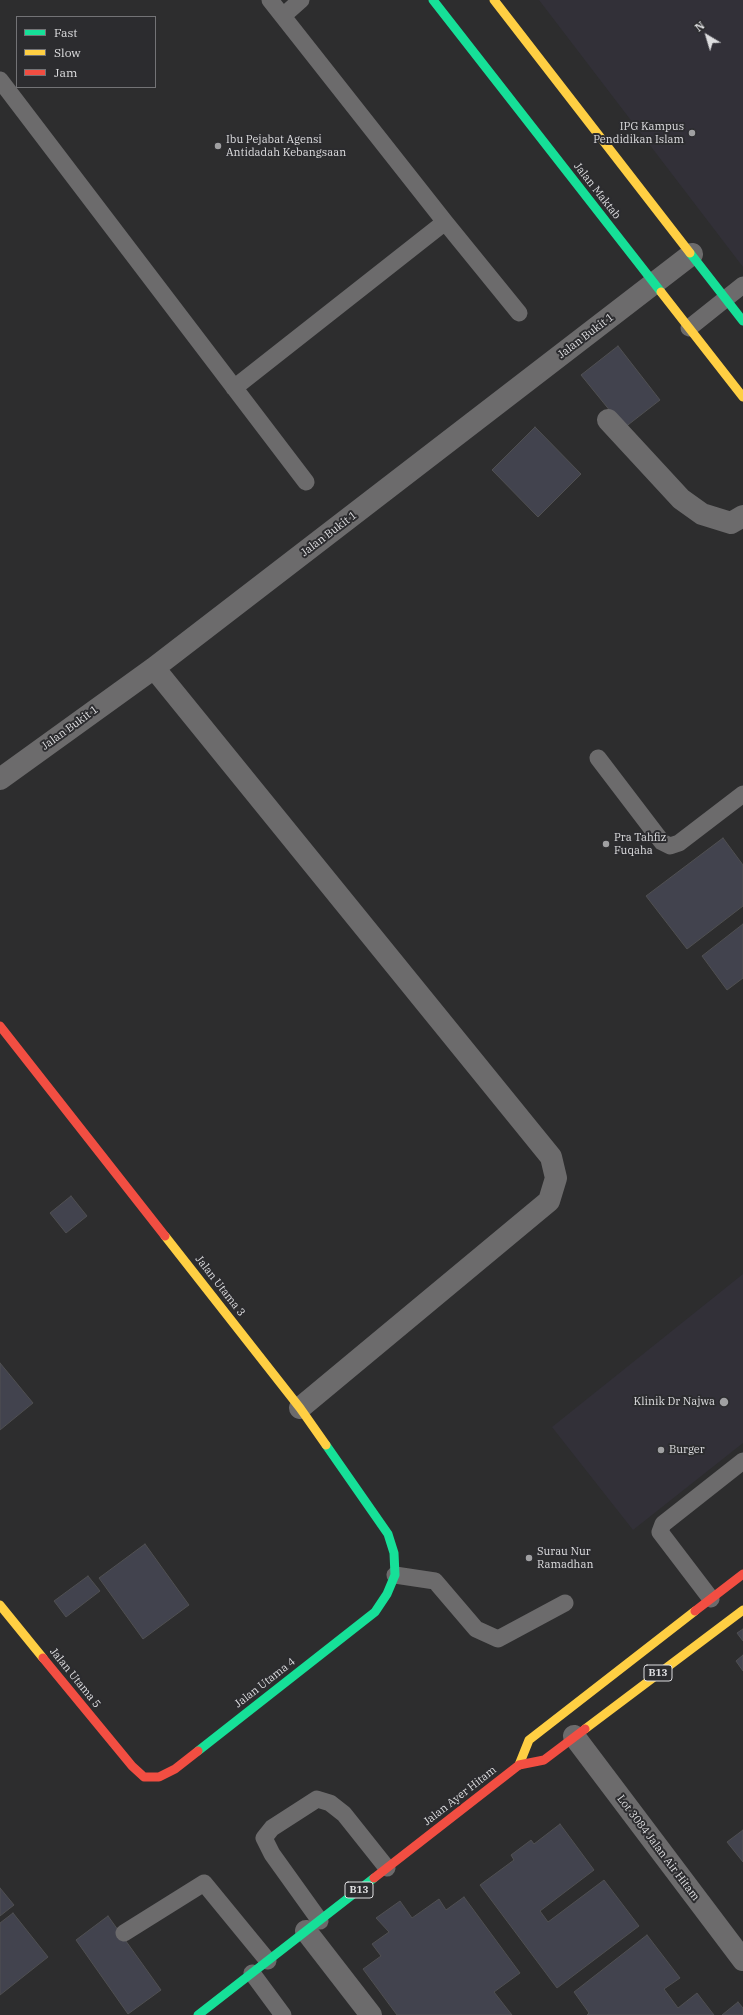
<!DOCTYPE html>
<html>
<head>
<meta charset="utf-8">
<style>
  body { margin:0 }
  #map { position:relative; width:743px; height:2015px; overflow:hidden; background:#2d2d2e; font-family:"IBM Plex Serif",serif }
  canvas { display:block }
  .legend { position:absolute; left:16px; top:16px; width:140px; height:72px; box-sizing:border-box; background:#2c2c2f; border:1px solid #737376; margin:0; padding:5px 7px; list-style:none; font-size:12px; color:#dedee0 }
  .legend li { display:flex; align-items:center; gap:8px; height:20px }
  .legend b { width:20px; border:1px solid #737376 }
  .north { position:absolute; left:687px; top:16px; width:40px; height:40px; -webkit-text-stroke:3px #2c2c2f; paint-order:stroke; rotate:322deg; font-size:11px; font-weight:700; line-height:16px; text-align:center; color:#dedee0 }
  .north::after { content:''; display:block; margin:auto; width:14px; height:18px; background:#dedee0; clip-path:polygon(50% 0,100% 100%,50% 72%,0 100%) }
</style>
</head>
<body>
<div id="map">
<canvas width="743" height="2015"></canvas>
<ul class="legend">
<li><b style="height:5px;background:#16e098"></b>Fast</li>
<li><b style="height:5px;background:#ffcf43"></b>Slow</li>
<li><b style="height:5px;background:#f24e42"></b>Jam</li>
</ul>
<div class="north">N</div>
</div>
<script>
const g = document.querySelector('canvas').getContext('2d');
g.lineJoin = 'round';
function fillPath(path, color) { g.fillStyle = color; g.fill(path, 'evenodd'); }
const poly = rows => new Path2D(rows.map(r => 'M' + r).join(''));
function trace(path, color, width, dash) { g.strokeStyle = color; g.lineWidth = width; g.lineCap = dash ? 'butt' : 'round'; g.setLineDash(dash || []); g.stroke(path); }
function write(font, color, halo, rows, align = 'center') {
  g.font = font + ' "IBM Plex Serif",serif'; g.lineWidth = 4; g.setLineDash([]); g.textBaseline = 'middle'; g.strokeStyle = halo; g.fillStyle = color; for (const [text, x, y, turn = 0] of rows) {
    g.save(); g.translate(x, y); g.rotate((+turn || 0) * Math.PI / 180); g.textAlign = isNaN(turn) ? turn : align; if (halo) g.strokeText(text, 0, 0); g.fillText(text, 0, 0); g.restore();
  }
}
const built = poly([
  [539,0,743,0,743,267],
  [743,1274,743,1443,633,1530,552,1427]
]);
const building = poly([
  [618,346,660,400,624,428,581,375,618,346],
  [535,427,581,474,538,517,492,470,535,427],
  [723,838,743,865,743,906,687,949,646,896,723,838],
  [743,924,743,978,727,990,702,956,743,924],
  [71,1196,87,1216,66,1233,50,1213,71,1196],
  [0,1363,33,1403,0,1430,0,1363],
  [145,1544,189,1605,143,1639,99,1578,145,1544],
  [88,1576,100,1591,66,1617,54,1601,88,1576],
  [743,1629,743,1641,737,1633,743,1629],
  [743,1655,743,1671,736,1661,743,1655],
  [560,1824,594,1870,540,1911,548,1922,604,1880,639,1926,557,1988,480,1885,514,1860,511,1855,531,1840,534,1844,560,1824],
  [743,1830,743,1862,727,1842,743,1830],
  [0,1888,14,1905,0,1916,0,1888],
  [464,1897,520,1973,494,1992,512,2015,397,2015,363,1969,381,1956,372,1944,389,1932,376,1918,400,1901,412,1918,439,1899,446,1910,464,1897],
  [13,1913,48,1957,0,1995,0,1923,13,1913],
  [108,1916,161,1990,128,2014,76,1940,108,1916],
  [647,1935,680,1978,664,1989,678,2008,697,1993,714,2015,587,2015,589,2013,574,1992,647,1935],
  [738,2002,743,2008,743,2015,722,2015,738,2002]
]);
const lane = poly([
  [270,0,445,222,519,313],
  [283,16,301,0],
  [0,80,306,482],
  [689,328,743,285],
  [234,388,445,222],
  [598,758,662,842,670,846,679,843,743,794],
  [395,1575,435,1581,476,1629,498,1639,565,1603],
  [711,1599,660,1532,663,1524,743,1461],
  [320,1921,272,1854,264,1838,272,1828,317,1799,330,1803,344,1814,387,1868],
  [124,1933,204,1883,268,1961],
  [252,1973,283,2015]
]);
const street = poly([
  [608,420,681,499,702,514,731,523,743,516],
  [154,668,551,1157,556,1178,549,1201,300,1408],
  [0,779,154,668,692,254],
  [574,1736,743,1960],
  [306,1931,371,2015]
]);
const fast = poly([
  [433,0,661,292],
  [690,253,743,321],
  [198,1751,375,1612,387,1594,395,1575,394,1553,388,1534,326,1445],
  [198,2015,374,1878]
]);
const slow = poly([
  [494,0,690,253],
  [661,292,743,397],
  [165,1236,300,1408,326,1445],
  [0,1605,43,1658],
  [585,1729,743,1610],
  [519,1765,529,1740,695,1611]
]);
const jam = poly([
  [0,1026,165,1236],
  [695,1611,743,1574],
  [43,1658,132,1766,144,1777,159,1777,175,1769,198,1751],
  [374,1878,519,1765,544,1760,585,1729]
]);
const markers = [
  [692,133,4,"#a0a0a2"],
  [218,146,4,"#a0a0a2"],
  [606,844,4,"#a0a0a2"],
  [724,1402,5,"#a0a0a2"],
  [661,1450,4,"#a0a0a2"],
  [529,1558,4,"#a0a0a2"]
];
const shields = [
  [658,1673,28],
  [359,1890,28]
];
const shieldNames = [
  ["B13",658,1673],
  ["B13",359,1890]
];
const poiNames = [
  ["IPG Kampus",684,127,"right"],
  ["Pendidikan Islam",684,140,"right"],
  ["Ibu Pejabat Agensi",226,140],
  ["Antidadah Kebangsaan",226,153],
  ["Pra Tahfiz",614,838],
  ["Fuqaha",614,851],
  ["Klinik Dr Najwa",715,1402,"right"],
  ["Burger",669,1450],
  ["Surau Nur",537,1552],
  ["Ramadhan",537,1565]
];
const streetNames = [
  ["Jalan Maktab",597,191,52],
  ["Jalan Bukit 1",586,336,-37],
  ["Jalan Bukit 1",329,534,-37],
  ["Jalan Bukit 1",70,728,-36],
  ["Jalan Utama 3",220,1286,52],
  ["Jalan Utama 5",75,1678,51],
  ["Jalan Utama 4",265,1683,-38],
  ["Jalan Ayer Hitam",460,1796,-38],
  ["Lot 3084 Jalan Air Hitam",658,1848,53]
];
fillPath(built, '#323038');
fillPath(building, '#42434e');
trace(building, '#505052', 1);
trace(lane, '#6c6b6c', 17);
trace(street, '#6c6b6c', 22);
trace(fast, '#16e098', 9);
trace(slow, '#ffcf43', 9);
trace(jam, '#f24e42', 9);
for (const [x, y, r, color] of markers) { const dot = new Path2D(); dot.arc(x, y, r, 0, 2 * Math.PI); g.fillStyle = color; g.fill(dot); trace(dot, '#2c2c2f', 1.5); }
for (const [x, y, w] of shields) { const box = new Path2D(); box.roundRect(x - w / 2, y - 8, w, 16, 3); g.fillStyle = '#2c2c2f'; g.fill(box); trace(box, '#dedee0', 1); }
write('bold 10px', '#dedee0', null, shieldNames);
write('11px', '#dedee0', '#2c2c2f', poiNames, 'left');
write('11px', '#dedee0', '#2c2c2f', streetNames);
</script>
</body>
</html>
